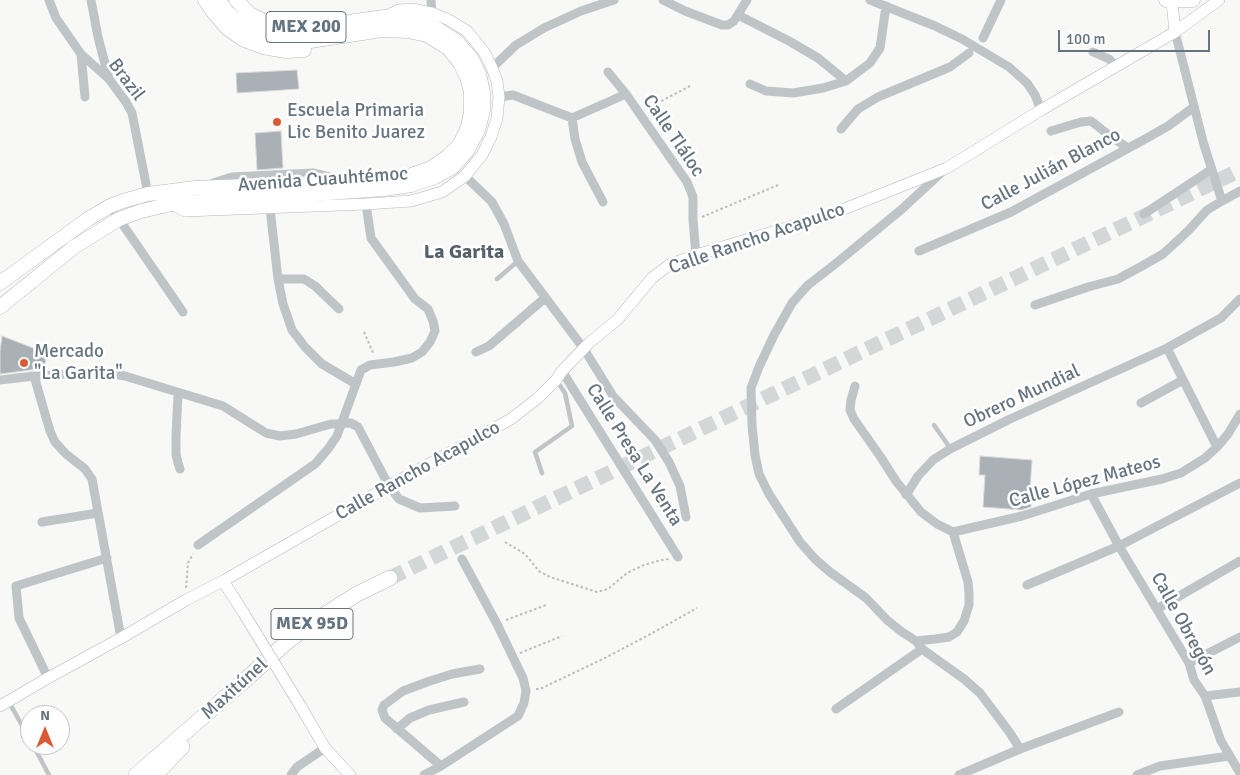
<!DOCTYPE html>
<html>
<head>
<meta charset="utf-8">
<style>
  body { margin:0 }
  #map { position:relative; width:1240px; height:775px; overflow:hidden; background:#f8f8f6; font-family:Signika,sans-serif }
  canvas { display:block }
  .north { position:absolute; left:20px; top:705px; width:50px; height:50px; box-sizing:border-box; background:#fff; border:1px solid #c1c7cc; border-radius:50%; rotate:0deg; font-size:14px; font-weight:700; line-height:20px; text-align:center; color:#65747f }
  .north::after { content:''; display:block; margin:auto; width:18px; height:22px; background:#db5a34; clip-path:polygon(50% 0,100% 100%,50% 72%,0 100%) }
  .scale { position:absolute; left:1058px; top:30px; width:152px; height:22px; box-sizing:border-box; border:2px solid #65747f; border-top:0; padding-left:6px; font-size:15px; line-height:18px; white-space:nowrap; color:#65747f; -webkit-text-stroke:4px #fff; paint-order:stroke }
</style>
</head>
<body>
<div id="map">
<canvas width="1240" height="775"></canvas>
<div class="north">N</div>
<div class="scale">100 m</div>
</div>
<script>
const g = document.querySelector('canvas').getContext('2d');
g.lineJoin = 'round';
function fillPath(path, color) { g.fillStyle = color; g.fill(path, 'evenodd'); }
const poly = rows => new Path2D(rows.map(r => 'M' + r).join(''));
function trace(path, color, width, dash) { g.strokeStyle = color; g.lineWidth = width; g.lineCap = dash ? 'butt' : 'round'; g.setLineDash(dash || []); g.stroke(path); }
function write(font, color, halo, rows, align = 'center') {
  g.font = font + ' Signika,sans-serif'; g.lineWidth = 5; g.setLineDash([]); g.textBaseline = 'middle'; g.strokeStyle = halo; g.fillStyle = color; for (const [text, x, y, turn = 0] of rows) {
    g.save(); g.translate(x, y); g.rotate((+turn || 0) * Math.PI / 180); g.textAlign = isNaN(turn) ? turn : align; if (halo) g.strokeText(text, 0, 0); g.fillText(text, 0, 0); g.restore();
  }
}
const building = poly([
  [297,70,299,89,237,93,236,73,297,70],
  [281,131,283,168,257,170,255,133,281,131],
  [2,336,46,353,45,368,0,374,0,351,2,336],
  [980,456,1032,460,1030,490,1032,490,1031,507,1021,510,983,507,985,475,979,475,980,456]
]);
const highwayTunnel = poly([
  [390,578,1240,170]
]);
const path = poly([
  [648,108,692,85],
  [702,217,778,185],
  [364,332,374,355],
  [505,542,525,554,539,571,550,577,597,592,608,589,627,573,644,565,661,560,669,559],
  [186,588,187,575,188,563,193,554],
  [506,620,546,605],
  [520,653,562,636],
  [536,689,540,689,607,657,656,631,697,608]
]);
const lane = poly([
  [497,279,518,261],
  [934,425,950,448],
  [542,473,535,452,572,426,565,393,557,381],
  [9,702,30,740],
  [33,745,49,775]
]);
const street = poly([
  [49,0,56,18,81,54,109,79,126,102,132,113,148,194],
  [91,0,98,37,109,79],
  [431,0,432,13],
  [663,0,685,11,722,25,728,25,734,21,747,0],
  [870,0,935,26,962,39,1009,67,1027,83,1035,95,1041,110],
  [738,15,789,41,818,58,846,81],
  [1175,32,1204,145,1222,201],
  [983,38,1001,0],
  [1093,52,1109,59,1116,66],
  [81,54,85,97],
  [492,68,516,45,544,28,581,11,614,0],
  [608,72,626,94,687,182,693,197,693,220,696,255],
  [750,84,766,91,793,93,823,88,846,81,870,63,880,48,886,6],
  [499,97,513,95,572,118,626,94],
  [572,118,575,139,582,162,603,202],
  [841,129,858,109,878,97,950,67,969,53],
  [1051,131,1081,122,1091,121,1110,136,1128,148],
  [942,172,902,209,834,265,808,285,792,303,774,335,759,367,751,388,752,425,755,455,759,474,769,494,800,542,815,559,830,572,866,598,887,620,902,632,916,641,922,649,964,679,980,693,1010,733,1020,749],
  [465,176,492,202,504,224,518,261,584,349,613,396,655,440,669,462,680,486,686,517],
  [213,183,232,177,313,173,338,179],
  [110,206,183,312],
  [270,208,278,279,283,304,292,330,305,347,322,364,356,384],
  [1144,214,1212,169],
  [919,251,1011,212,1147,138,1168,126,1194,107],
  [278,279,304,279,315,286,339,309],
  [1035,305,1088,287,1118,279,1142,266,1163,254,1188,231,1207,210,1222,201,1240,191],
  [1167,348,1217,447],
  [476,352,489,346,545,298],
  [562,371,678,557],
  [34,376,50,431,55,442,66,454,85,469,92,479,121,638],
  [0,380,34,376,101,372,125,376,223,406,266,433,280,436,296,434,331,424,351,423,358,427,389,486,399,499,420,508,455,506],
  [855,386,851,400,850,410,854,419,880,456,896,481,921,512,937,524,953,532],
  [178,393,176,436,176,454,178,463,180,469],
  [1141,403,1183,380],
  [1091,494,1119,546,1189,663,1194,680,1205,696,1221,741,1240,773],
  [906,495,918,476,933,460,950,449,1008,420,1167,348,1221,318,1240,299],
  [42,522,98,513],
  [953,532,1022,516,1091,494,1162,479,1181,473,1205,458,1217,447,1228,434,1240,414],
  [198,545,315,464,328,449,337,436,361,370,370,365,394,362,412,358,422,352,430,342,435,331,433,321,428,309,415,299,371,238,366,204],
  [1027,585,1119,546,1240,483],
  [1157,609,1240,561],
  [916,641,935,639,949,637,957,632,964,621,969,605,969,593,968,582,953,532],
  [1189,663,1240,637],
  [48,678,19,618,16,586,107,558],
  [1205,696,1240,692],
  [836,709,922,649],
  [397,729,410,718,429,710,464,702],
  [441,766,385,718,382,710,384,705,403,691,427,682,452,674,480,669],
  [291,775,297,767,325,748],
  [424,775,441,766,518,716,524,703,526,691,523,678,497,624,462,559],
  [959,775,1020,749,1119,712],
  [1137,775,1160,766,1229,756]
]);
const secondary = poly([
  [1172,1,1175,32],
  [171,204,185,211,366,204,411,201,442,192,465,176,482,155,491,137,497,118,499,97,497,81,492,68,484,52,467,31,447,19,432,13,414,9,399,10,384,17],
  [223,581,243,612],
  [0,706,48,678,121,638,186,600,223,581,389,486,511,419,538,398,556,380,562,371,589,343,618,319,652,278,669,265,696,255,829,215,947,168,1041,110,1175,32,1219,0],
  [301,707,325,748,350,775]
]);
const primary = poly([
  [205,0,214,13,227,28,244,40,263,47,286,51,304,50],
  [1166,0,1193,0],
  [0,283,88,219,110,206,123,201,148,194,195,188,348,182,408,176,431,168,447,157,460,144,468,127,471,112,471,92,467,77,460,63,448,48,427,35,408,31,382,30,310,41,287,41,264,36,243,26,226,11,219,0],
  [0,307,74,247,119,219,141,211,171,204,384,189,411,185,435,177,453,167,467,151,478,130,483,110,483,92,479,74,471,58,456,41,431,25,411,20,384,17,310,27,287,27,268,23,250,14,236,0]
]);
const highway = poly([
  [136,775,243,682,288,641,324,615,357,594,390,578],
  [155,775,182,747]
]);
const secondaryBridge = poly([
  [243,612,301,707]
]);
const markers = [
  [277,122,5,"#db5a34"],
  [24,363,5,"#db5a34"]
];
const shields = [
  [306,27,80],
  [312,624,82]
];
const shieldNames = [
  ["MEX 200",306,27],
  ["MEX 95D",312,624]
];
const streetNames = [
  ["Brazil",126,80,53],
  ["Calle Tláloc",673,136,56],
  ["Calle Julián Blanco",1051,170,-28],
  ["Avenida Cuauhtémoc",323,180,-4],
  ["Calle Rancho Acapulco",757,239,-19],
  ["Obrero Mundial",1022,397,-25],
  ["Calle Presa La Venta",634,455,58],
  ["Calle Rancho Acapulco",418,471,-29],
  ["Calle López Mateos",1085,482,-15],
  ["Calle Obregón",1183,624,61],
  ["Maxitúnel",235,689,-42]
];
const poiNames = [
  ["Escuela Primaria",287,111],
  ["Lic Benito Juarez",287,133],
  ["Mercado",34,352],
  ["\"La Garita\"",34,374]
];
const neighbourhoodNames = [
  ["La Garita",464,253]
];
fillPath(building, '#a9b1b6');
trace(building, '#dadad8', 1);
trace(highwayTunnel, '#d3d7d8', 15, [15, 8]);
trace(secondary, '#b2b8bc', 12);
trace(primary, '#b3b8bc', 15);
trace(highway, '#b3b7ba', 16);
trace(path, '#babdbf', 2, [2.5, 2.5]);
trace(lane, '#bfc4c7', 4.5);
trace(street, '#bfc4c7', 9);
trace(secondary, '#fff', 11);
trace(primary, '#fff', 14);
trace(highway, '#fff', 15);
trace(secondaryBridge, '#b2b8bc', 12, []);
trace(secondaryBridge, '#fff', 11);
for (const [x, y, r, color] of markers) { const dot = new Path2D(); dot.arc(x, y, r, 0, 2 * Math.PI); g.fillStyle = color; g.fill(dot); trace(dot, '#fff', 2); }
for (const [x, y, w] of shields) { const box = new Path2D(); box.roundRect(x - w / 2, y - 15.5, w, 31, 4); g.fillStyle = '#fff'; g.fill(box); trace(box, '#65747f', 1); }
write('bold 18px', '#65747f', null, shieldNames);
write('19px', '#65747f', '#fff', streetNames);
write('19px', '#65747f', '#fff', poiNames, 'left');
write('bold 20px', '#56626b', '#fff', neighbourhoodNames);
</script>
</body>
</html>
